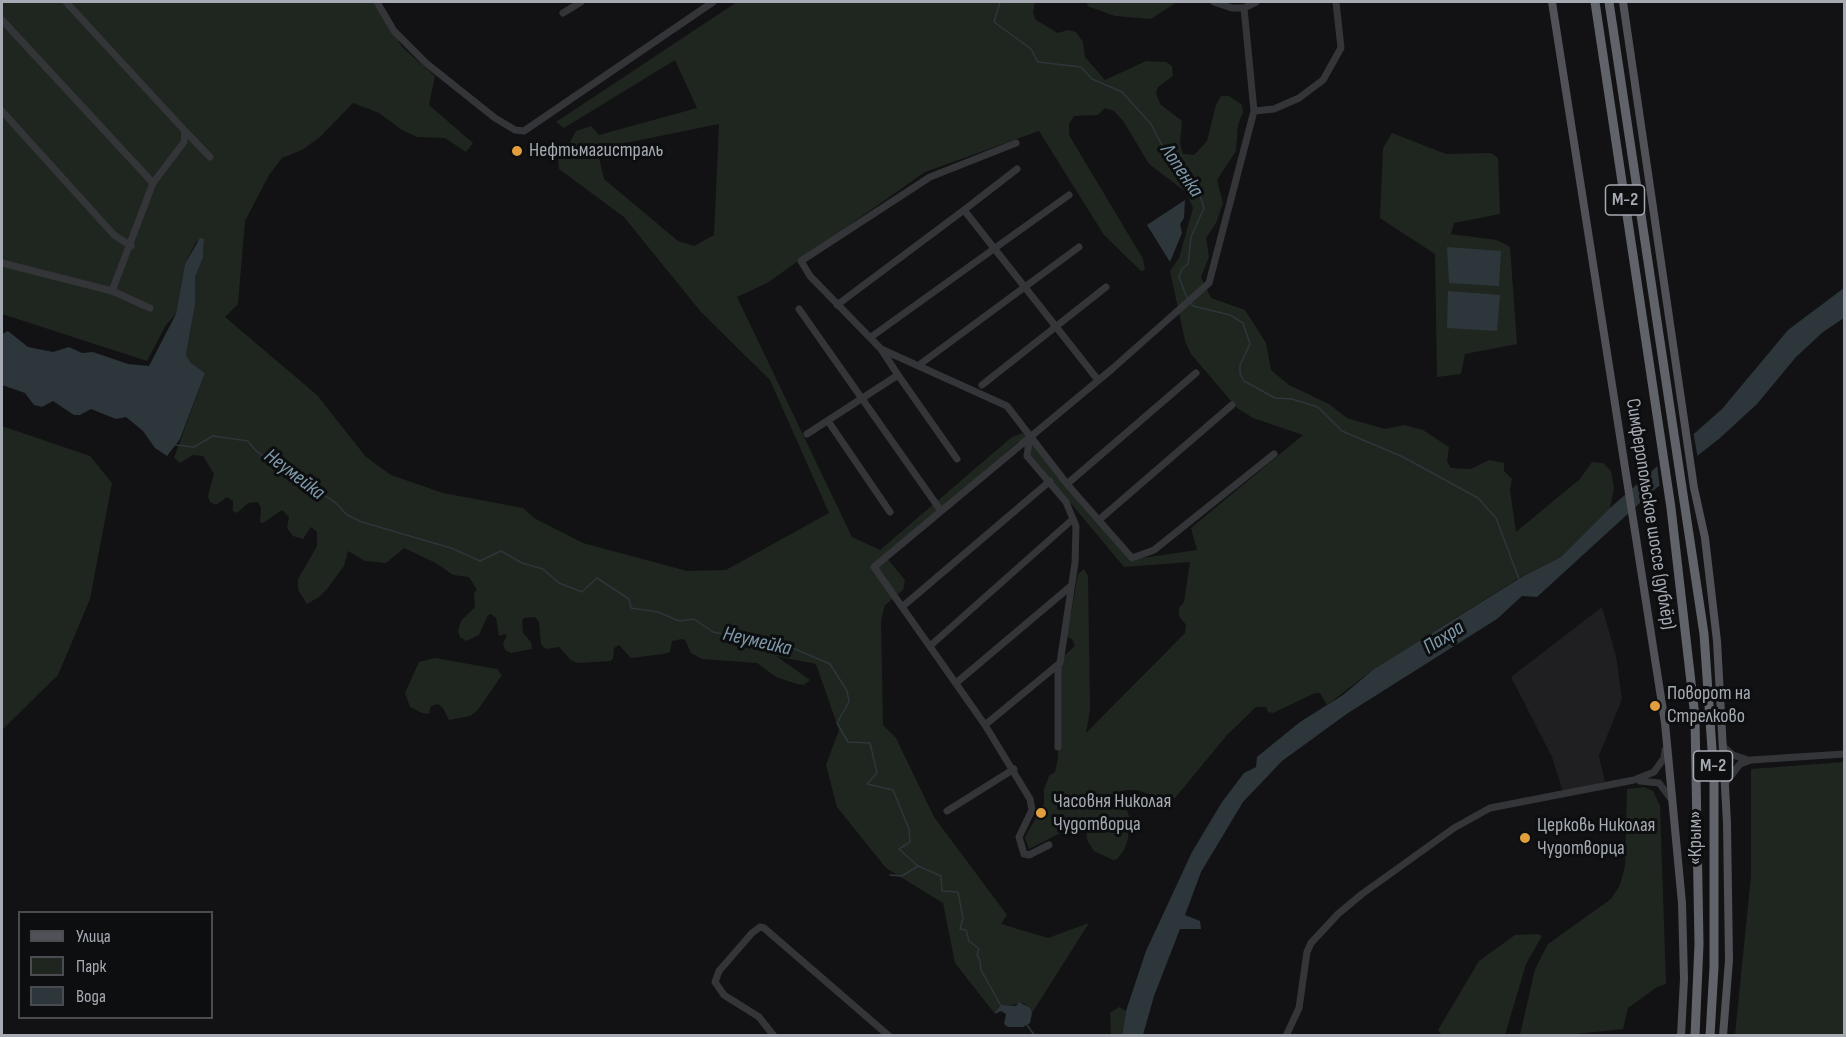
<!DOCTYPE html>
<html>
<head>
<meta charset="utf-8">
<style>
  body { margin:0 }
  #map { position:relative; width:1846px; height:1037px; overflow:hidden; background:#121214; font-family:"Sofia Sans Condensed",sans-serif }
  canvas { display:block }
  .frame { position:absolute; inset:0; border:3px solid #a5aab3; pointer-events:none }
  .legend { position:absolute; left:18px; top:911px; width:195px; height:108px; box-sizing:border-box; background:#0d0e0f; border:2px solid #4a4c51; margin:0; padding:8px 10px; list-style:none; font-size:18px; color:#a5aab3 }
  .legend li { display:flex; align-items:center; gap:12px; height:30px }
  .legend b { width:30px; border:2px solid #4a4c51 }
</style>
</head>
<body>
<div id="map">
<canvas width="1846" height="1037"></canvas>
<div class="frame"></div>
<ul class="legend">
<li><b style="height:8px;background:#505257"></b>Улица</li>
<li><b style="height:16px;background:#1f261f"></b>Парк</li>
<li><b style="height:16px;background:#2d363b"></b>Вода</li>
</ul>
</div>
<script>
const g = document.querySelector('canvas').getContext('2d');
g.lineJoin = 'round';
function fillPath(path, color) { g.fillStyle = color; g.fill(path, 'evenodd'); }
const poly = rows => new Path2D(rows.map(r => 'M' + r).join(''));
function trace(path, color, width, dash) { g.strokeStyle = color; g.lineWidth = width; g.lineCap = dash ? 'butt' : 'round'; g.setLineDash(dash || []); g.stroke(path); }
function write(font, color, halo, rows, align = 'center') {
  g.font = font + ' "Sofia Sans Condensed",sans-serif'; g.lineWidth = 6; g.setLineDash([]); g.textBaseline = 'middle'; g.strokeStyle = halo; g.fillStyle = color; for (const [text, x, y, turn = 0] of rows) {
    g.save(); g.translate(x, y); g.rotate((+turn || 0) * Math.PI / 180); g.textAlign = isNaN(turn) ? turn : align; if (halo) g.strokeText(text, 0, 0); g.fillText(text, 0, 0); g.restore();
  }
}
const built = poly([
  [1602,607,1616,656,1622,699,1599,756,1605,782,1563,792,1552,757,1511,677]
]);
const green = poly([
  [2,2,375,2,402,47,435,76,429,105,473,143,466,152,445,138,417,137,402,130,379,113,353,103,320,137,302,150,282,158,269,175,245,221,238,304,225,317,317,395,366,457,391,475,443,493,523,508,534,518,583,543,687,571,726,570,829,513,770,380,701,312,624,217,559,169,558,159,599,158,604,179,678,241,694,246,714,235,719,124,606,147,575,149,570,142,576,131,591,126,599,135,697,108,675,60,564,128,556,122,737,2,1035,2,1033,13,1036,20,1058,33,1068,30,1076,32,1083,42,1085,57,1105,80,1146,61,1166,62,1172,66,1173,76,1158,87,1156,93,1160,104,1182,121,1180,143,1183,154,1194,155,1207,141,1216,105,1221,96,1229,96,1242,105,1243,112,1238,125,1236,151,1217,180,1223,203,1216,223,1206,238,1209,257,1201,277,1211,298,1245,310,1266,343,1271,370,1289,385,1329,404,1347,418,1385,429,1404,425,1423,430,1449,447,1447,461,1451,468,1471,469,1489,460,1504,463,1504,471,1512,479,1510,490,1516,532,1580,479,1592,462,1603,463,1611,471,1614,488,1610,508,1561,557,1524,575,1374,669,1327,705,1320,693,1315,693,1273,713,1268,712,1266,707,1256,707,1227,735,1175,798,1154,796,1137,790,1125,790,1124,802,1130,819,1128,839,1124,850,1117,859,1113,860,1094,851,1087,840,1086,828,1080,823,1029,849,1025,837,1044,804,1044,789,1049,776,1055,772,1058,758,1057,671,1065,655,1075,646,1072,639,1067,637,1078,574,1084,569,1088,576,1090,710,1086,733,1185,633,1186,625,1179,616,1179,608,1184,602,1190,562,1124,567,1019,441,885,556,905,580,903,590,885,605,881,620,883,725,896,738,934,817,1007,915,1001,924,1048,938,1089,923,1032,1013,1024,1003,999,1007,995,1014,955,963,943,903,886,868,837,807,826,765,839,730,816,664,776,656,810,680,804,685,797,684,776,677,757,663,702,659,691,653,685,640,682,639,672,641,670,652,663,654,631,658,619,645,614,648,613,659,610,661,577,663,571,660,559,647,546,649,541,644,539,622,535,617,524,618,522,621,523,633,531,642,532,649,511,653,505,650,503,643,507,636,505,634,499,636,496,618,491,614,488,615,479,635,466,641,460,637,458,631,461,621,475,607,474,593,477,590,469,577,453,575,436,563,404,548,386,563,365,561,348,551,344,566,327,589,319,597,307,604,298,590,298,579,317,546,317,532,311,527,303,539,293,536,287,528,289,517,282,510,263,523,260,522,261,508,258,502,248,503,237,513,233,511,233,501,227,497,216,505,210,502,208,496,214,474,203,456,193,455,180,463,174,458,205,373,191,363,186,355,195,305,195,277,203,258,204,239,196,242,185,264,176,314,166,325,147,361,2,314],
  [1105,108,1114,111,1124,122,1149,164,1186,192,1193,208,1179,258,1170,271,1185,341,1191,354,1237,408,1253,418,1303,435,1191,528,1197,550,1135,559,1023,433,1012,437,880,550,852,537,737,297,767,283,925,172,1039,131,1104,235,1141,271,1145,270,1143,259,1069,135,1069,124,1074,116,1098,115],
  [1088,2,1177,2,1151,19,1115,16,1087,6],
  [1392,133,1446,154,1491,153,1498,158,1500,214,1454,223,1451,234,1497,240,1510,247,1517,344,1465,354,1461,374,1437,377,1435,254,1380,218,1383,148],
  [2,426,90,456,112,483,90,599,58,675,2,730],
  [435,658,497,669,502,675,477,711,470,716,449,720,443,708,438,704,431,706,429,714,422,713,410,707,405,693,419,662],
  [1844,762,1844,1035,1735,1035,1751,876,1751,769],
  [1644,787,1653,791,1660,806,1666,984,1657,987,1628,1008,1623,1029,1566,1035,1520,1035,1535,969,1548,944,1611,899,1620,885,1625,866,1627,789],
  [1538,934,1542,936,1526,964,1505,1035,1442,1035,1438,1030,1479,961,1515,935],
  [1119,1007,1126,1011,1122,1035,1111,1035,1110,1013]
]);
const water = poly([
  [1185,200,1184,218,1180,224,1182,233,1170,262,1147,225],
  [200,238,204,239,203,258,195,277,195,305,186,355,191,363,205,373,180,439,167,456,155,448,143,431,126,417,116,419,91,409,80,415,74,415,53,401,42,407,34,405,25,393,2,385,2,334,8,331,28,347,53,352,69,347,82,353,93,352,128,364,149,366,176,314,185,264],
  [1447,247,1501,251,1499,286,1449,283],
  [1844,288,1844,318,1823,332,1796,357,1757,404,1720,438,1654,490,1537,597,1522,596,1497,619,1348,713,1282,761,1243,802,1201,872,1185,915,1200,921,1201,929,1180,929,1154,996,1143,1035,1122,1036,1126,1011,1146,951,1192,852,1222,802,1244,773,1256,767,1257,757,1300,722,1343,695,1374,669,1525,575,1561,557,1610,508,1722,409,1788,330],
  [1448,291,1500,295,1497,331,1447,328],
  [1019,1002,1030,1008,1032,1013,1030,1023,1023,1027,1008,1027,1004,1024,1006,1014,1001,1011,995,1014,996,1011,1001,1005,1016,1006]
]);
const pier = poly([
  [1693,431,1698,459,1660,489,1657,464]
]);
const stream = poly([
  [1000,2,994,22,1031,49,1038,62,1081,67,1092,79,1122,92,1151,124,1169,159,1199,192,1204,208,1191,237,1188,264,1182,269,1179,277,1187,298],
  [1190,302,1193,306,1230,315,1243,323,1250,344,1240,365,1240,374,1244,381,1275,398,1292,399,1318,407,1342,431,1403,457,1478,498,1496,518,1519,579],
  [175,445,194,447,213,436,248,441,256,451,336,503,347,515,362,522,451,548,480,561,501,551,522,563,543,569,559,583,582,592,597,578,629,599,631,608,658,612,679,621,694,619,713,632,795,649,830,664,847,691,849,702,837,723,848,742,870,743,877,773,867,784,893,790,909,829,910,842,899,849,918,866,941,876,942,891,958,892,963,918,960,929,966,930,969,941,979,949,977,955,980,960,981,970,1001,1006],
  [890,875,902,876,918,866],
  [1027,1025,1035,1036]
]);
const minor = poly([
  [377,2,394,31,426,63,495,118,515,130,524,131,713,2],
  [1214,2,1232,8,1244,8,1256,2],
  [563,13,581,2],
  [2,20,153,183],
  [2,111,114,235,131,246],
  [1254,111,1274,109,1299,98,1323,80,1341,48,1336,2],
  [185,131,210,157],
  [1016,143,930,177,801,261,810,276,881,349,1007,406,1067,484,1132,558,1154,550,1274,454],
  [1017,169,964,210,1098,380],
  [2,263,112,291,153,183,184,142,185,131,66,2],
  [112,291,150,308],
  [837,305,964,210],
  [799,309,941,511],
  [871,337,1069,195],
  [919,365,1079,247],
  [898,375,957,459],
  [982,385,1106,287],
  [828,421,890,512],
  [807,434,898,375,881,349],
  [1067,484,1196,373],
  [1100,519,1232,405],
  [902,607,1050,481],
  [930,646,1073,519],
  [1058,665,1058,747],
  [956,683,1071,586],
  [985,725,1060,663,1075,563,1076,526,1066,502,1027,456,1030,436],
  [1724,747,1733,755,1748,760],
  [1640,781,1659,783,1671,799],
  [1726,782,1740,764,1751,760,1844,754],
  [947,811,1014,769],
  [1049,845,1029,855,1024,854,1019,837,1032,810,1030,799,985,725,874,567,1112,369,1209,283,1254,111,1244,8],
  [774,1036,759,1017,724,995,715,982,719,971,752,933,760,927,764,928,889,1036],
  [1286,1036,1299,1008,1307,952,1311,943,1338,914,1362,894,1454,828,1490,808,1634,780,1654,772,1664,758,1665,750]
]);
const major = poly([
  [1552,2,1665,723,1682,903,1684,979,1681,1036],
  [1623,2,1694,488,1705,538,1717,641,1727,823,1729,960,1723,1036]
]);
const highway = poly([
  [1595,2,1671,508,1695,717,1699,944,1695,1036],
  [1609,2,1704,634,1714,778,1714,967,1710,1036]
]);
const markers = [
  [517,151,6,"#e19e3d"],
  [1655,706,6,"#e19e3d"],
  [1041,813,6,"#e19e3d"],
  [1525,838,6,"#e19e3d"]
];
const shields = [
  [1625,200,39],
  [1713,766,39]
];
const shieldNames = [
  ["М-2",1625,200],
  ["М-2",1713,766]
];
const poiNames = [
  ["Нефтьмагистраль",529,151],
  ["Поворот на",1667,694],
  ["Стрелково",1667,717],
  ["Часовня Николая",1053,802],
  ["Чудотворца",1053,825],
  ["Церковь Николая",1537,826],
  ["Чудотворца",1537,849]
];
const streetNames = [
  ["Симферопольское шоссе (дублёр)",1650,514,81],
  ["«Крым»",1696,838,-90]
];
const waterNames = [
  ["Лопенка",1181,171,56],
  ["Неумейка",294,475,37],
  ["Пахра",1444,638,-33],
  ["Неумейка",757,642,13]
];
fillPath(built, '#1f1f21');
fillPath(green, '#1f261f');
fillPath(water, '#2d363b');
fillPath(pier, '#121214');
trace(stream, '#2d363b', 1.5);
trace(minor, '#343538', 7);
trace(major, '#505257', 8);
trace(highway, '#606369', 9);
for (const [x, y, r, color] of markers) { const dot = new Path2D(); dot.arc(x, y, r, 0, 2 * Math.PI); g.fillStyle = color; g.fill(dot); trace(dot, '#0d0e0f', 2); }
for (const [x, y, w] of shields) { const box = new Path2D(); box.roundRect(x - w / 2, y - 15, w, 30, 4.5); g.fillStyle = '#0d0e0f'; g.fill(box); trace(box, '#a5aab3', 1.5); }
write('bold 18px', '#a5aab3', null, shieldNames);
write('20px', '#a5aab3', '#0d0e0f', poiNames, 'left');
write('20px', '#a5aab3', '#0d0e0f', streetNames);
write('italic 21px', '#7f9aab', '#0d0e0f', waterNames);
</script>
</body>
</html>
